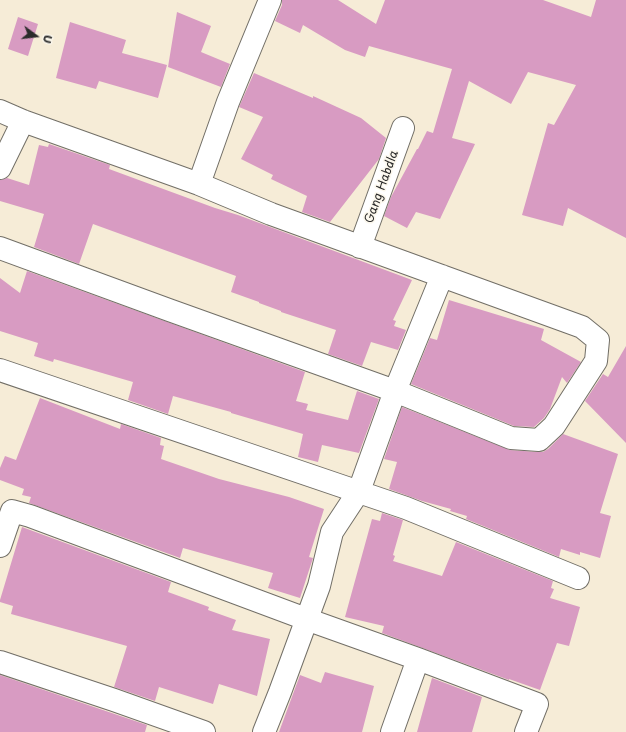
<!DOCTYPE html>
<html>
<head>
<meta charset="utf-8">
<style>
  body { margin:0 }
  #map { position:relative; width:626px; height:732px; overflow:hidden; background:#f6ecd7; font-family:"Playpen Sans",sans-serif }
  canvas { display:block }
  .north { position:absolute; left:16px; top:16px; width:40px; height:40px; -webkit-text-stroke:3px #fbf7ec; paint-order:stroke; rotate:105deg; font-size:11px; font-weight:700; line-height:16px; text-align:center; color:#2b2b2b }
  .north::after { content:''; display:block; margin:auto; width:14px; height:18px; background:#2b2b2b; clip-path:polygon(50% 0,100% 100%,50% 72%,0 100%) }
</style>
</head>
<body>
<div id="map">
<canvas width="626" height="732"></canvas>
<div class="north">U</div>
</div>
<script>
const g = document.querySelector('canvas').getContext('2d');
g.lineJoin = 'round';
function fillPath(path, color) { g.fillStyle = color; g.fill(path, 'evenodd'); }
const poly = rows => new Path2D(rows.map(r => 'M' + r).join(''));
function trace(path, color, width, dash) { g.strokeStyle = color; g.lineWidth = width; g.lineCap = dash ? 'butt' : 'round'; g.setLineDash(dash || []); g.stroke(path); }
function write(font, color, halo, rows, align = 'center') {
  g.font = font + ' "Playpen Sans",sans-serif'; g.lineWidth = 3; g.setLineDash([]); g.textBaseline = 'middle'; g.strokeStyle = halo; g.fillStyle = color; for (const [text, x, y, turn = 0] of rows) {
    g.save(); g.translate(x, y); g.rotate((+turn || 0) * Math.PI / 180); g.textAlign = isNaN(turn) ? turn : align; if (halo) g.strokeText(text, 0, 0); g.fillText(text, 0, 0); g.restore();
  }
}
const building = poly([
  [282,0,338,0,376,24,385,0,543,0,591,17,596,0,626,0,626,238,568,208,563,226,522,215,548,123,554,125,576,85,528,72,511,104,469,81,452,138,475,144,440,219,416,212,407,228,384,216,391,197,417,149,418,149,427,131,433,133,452,69,369,46,365,57,345,50,303,25,300,33,275,21,282,5],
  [177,12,211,26,201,52,230,64,221,87,168,67],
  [18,17,38,24,28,56,8,49],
  [70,22,126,40,122,53,167,65,158,98,99,81,96,89,56,78],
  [254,73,313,98,313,96,361,118,386,138,379,159,330,222,302,212,307,196,271,179,273,175,241,159,263,117,239,107],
  [49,144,110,165,109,169,215,208,238,215,412,280,393,320,396,321,394,326,406,330,398,350,371,342,362,366,328,354,336,330,281,312,281,311,259,303,259,302,231,292,236,276,93,224,79,264,34,247,44,214,0,201,0,180,7,178,29,185,39,145,48,147],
  [27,271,305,372,296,401,308,404,306,410,348,420,357,391,379,399,359,453,322,445,318,462,298,457,303,434,231,413,231,412,173,396,168,414,128,400,133,382,54,359,53,362,34,356,38,343,0,331,0,278,20,293],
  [449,300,544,329,541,340,581,362,567,383,562,377,550,409,544,418,534,427,514,426,411,384,430,338,437,340],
  [626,346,626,443,585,401,603,374,608,377],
  [40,398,120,429,121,424,161,438,160,445,164,446,161,459,219,479,289,497,324,509,309,557,313,558,300,598,268,588,273,573,183,548,180,558,29,503,31,497,22,495,24,489,0,480,0,468,5,456,16,460],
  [402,407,510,450,538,452,543,452,548,449,563,434,618,454,600,513,611,516,600,558,580,552,580,555,561,549,559,557,466,519,467,516,450,511,451,509,422,501,389,489,397,462,384,459],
  [382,513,403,520,393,555,395,556,393,561,442,576,456,542,553,581,551,588,554,589,550,598,580,607,569,646,557,643,540,690,509,679,509,680,382,633,384,626,345,617,372,519,380,521],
  [22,527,171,582,168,592,209,607,208,610,236,620,232,630,270,639,257,696,219,684,213,704,159,687,155,701,114,687,127,646,11,614,13,606,0,602,0,600],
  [325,672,374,686,362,732,279,732,300,675,321,683],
  [0,675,147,725,145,732,0,732],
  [432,678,482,697,472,732,417,732]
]);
const street = poly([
  [0,111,23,121,199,184,271,214,582,327,598,340,596,361,554,426,539,440,511,438,395,391,169,310,0,248],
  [0,168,23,121],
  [199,184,228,102,270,0],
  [360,247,403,128],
  [0,370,406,508,578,578],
  [0,546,12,511,30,516,306,619,418,659,537,704,526,732],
  [0,662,114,700,204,732],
  [264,732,280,692,319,586,332,532,359,491,395,391,442,276],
  [392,732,418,659]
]);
const streetNames = [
  ["Gang Habdla",382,187,-70]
];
fillPath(building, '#d89bc2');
trace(street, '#726f67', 24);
trace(street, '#fff', 22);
write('12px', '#2b2b2b', '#fbf7ec', streetNames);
</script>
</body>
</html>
